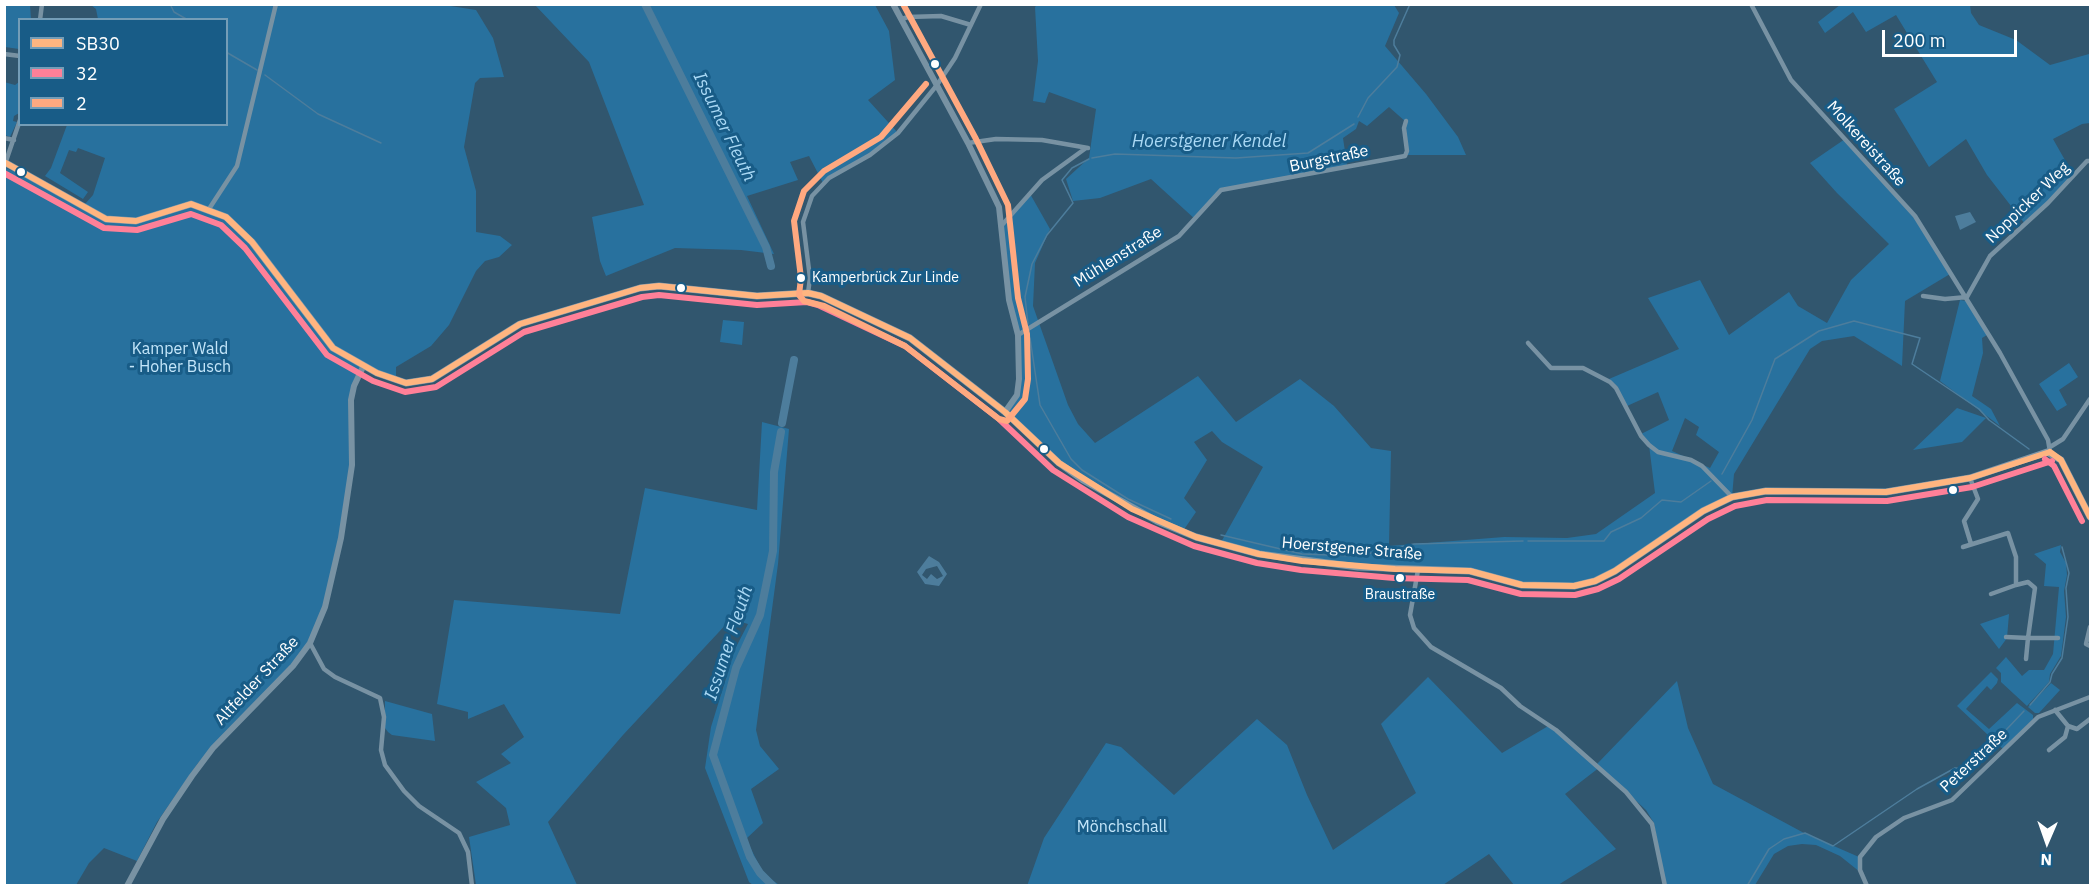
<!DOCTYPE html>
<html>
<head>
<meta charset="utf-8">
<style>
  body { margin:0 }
  #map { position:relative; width:2095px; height:890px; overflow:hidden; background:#31566e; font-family:"IBM Plex Sans",sans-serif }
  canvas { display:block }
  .frame { position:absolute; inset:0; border:6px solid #fff; pointer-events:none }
  .legend { position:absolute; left:18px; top:18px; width:210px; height:108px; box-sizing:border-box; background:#185c87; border:2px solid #749db7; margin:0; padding:8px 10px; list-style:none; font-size:18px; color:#fff }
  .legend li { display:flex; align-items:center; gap:12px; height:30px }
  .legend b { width:30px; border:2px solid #749db7 }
  .north { position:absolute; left:2017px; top:812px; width:60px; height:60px; -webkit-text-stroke:4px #185c87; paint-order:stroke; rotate:182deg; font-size:16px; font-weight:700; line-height:24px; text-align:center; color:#fff }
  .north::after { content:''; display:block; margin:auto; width:21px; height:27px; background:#fff; clip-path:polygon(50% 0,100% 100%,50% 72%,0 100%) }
  .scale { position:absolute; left:1882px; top:30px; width:135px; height:27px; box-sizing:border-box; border:3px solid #fff; border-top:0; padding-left:8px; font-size:18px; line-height:21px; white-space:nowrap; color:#fff; -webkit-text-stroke:4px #185c87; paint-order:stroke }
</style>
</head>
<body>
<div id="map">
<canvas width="2095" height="890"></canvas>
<div class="frame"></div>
<ul class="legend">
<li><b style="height:8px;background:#ffb580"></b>SB30</li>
<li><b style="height:8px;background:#ff8098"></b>32</li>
<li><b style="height:8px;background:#ffa980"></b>2</li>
</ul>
<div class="north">N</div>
<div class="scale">200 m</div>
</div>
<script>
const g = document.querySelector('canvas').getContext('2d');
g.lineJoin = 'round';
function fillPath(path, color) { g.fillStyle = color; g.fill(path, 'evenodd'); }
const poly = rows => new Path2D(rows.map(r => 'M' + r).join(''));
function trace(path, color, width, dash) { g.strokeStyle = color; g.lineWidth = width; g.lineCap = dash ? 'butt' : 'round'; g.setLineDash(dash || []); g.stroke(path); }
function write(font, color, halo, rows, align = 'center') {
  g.font = font + ' "IBM Plex Sans",sans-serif'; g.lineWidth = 6; g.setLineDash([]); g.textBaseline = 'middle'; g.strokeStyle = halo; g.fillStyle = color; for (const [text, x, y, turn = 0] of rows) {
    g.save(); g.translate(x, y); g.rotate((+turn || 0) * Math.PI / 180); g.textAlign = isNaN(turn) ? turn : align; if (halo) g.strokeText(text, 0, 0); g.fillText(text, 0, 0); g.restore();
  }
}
const green = poly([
  [4,5,30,5,31,19,20,20,19,49,5,47],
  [91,5,444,5,476,10,493,38,504,77,480,78,475,83,464,147,476,191,476,232,500,236,512,245,499,257,485,261,476,271,449,325,431,346,396,367,396,380,363,367,353,387,352,464,333,581,309,642,292,665,198,763,157,822,137,861,104,848,89,863,76,885,5,885,4,167,85,204,93,195,105,158,78,148,76,152,69,150,60,173,88,192,83,199,45,176,51,168,67,125,226,124,226,20,98,19,96,9],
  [535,5,875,5,889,31,895,80,868,100,898,133,887,144,823,183,809,156,790,162,798,180,747,196,774,254,741,250,675,248,606,276,600,261,592,217,644,205,589,62],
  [1037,5,1394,5,1399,13,1385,46,1426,94,1458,137,1466,155,1407,155,1406,122,1389,107,1367,126,1359,121,1356,129,1343,138,1347,165,1281,181,1221,190,1196,220,1151,179,1100,198,1073,201,1066,179,1089,158,1096,109,1049,92,1045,103,1033,101,1038,61,1035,7],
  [1840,5,1970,5,1971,13,1979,25,2016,40,2050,65,2089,54,2090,123,2082,124,2053,139,2074,176,2025,224,1987,175,1966,139,1929,167,1894,109,1937,82,1896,15,1866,32,1853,12,1825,33,1818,22],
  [4,82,15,85,19,82,19,113,14,116,13,121,17,122,10,137,5,135],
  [1845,139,1915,216,1950,274,1905,301,1902,366,1854,336,1822,341,1810,349,1734,474,1732,497,1605,576,1553,587,1468,573,1302,561,1220,544,1263,467,1222,442,1212,431,1194,442,1207,460,1184,498,1196,512,1183,531,1083,480,1005,412,1017,395,1018,335,1009,300,1002,225,1029,192,1050,229,1035,263,1033,306,1068,405,1078,424,1095,443,1198,376,1236,422,1300,379,1334,406,1371,448,1391,451,1389,546,1504,537,1567,538,1596,534,1655,493,1649,445,1641,434,1669,420,1658,392,1627,406,1624,405,1618,387,1609,379,1679,349,1648,298,1700,280,1729,335,1789,292,1798,306,1827,323,1851,280,1889,244,1837,193,1810,163],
  [1685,418,1699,427,1696,435,1719,452,1710,468,1672,451],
  [1960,300,1966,301,1987,335,1982,338,1983,353,1972,396,1991,409,2000,426,1940,381],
  [723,320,744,322,742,345,720,342],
  [2069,363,2078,377,2059,390,2067,405,2057,411,2039,384],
  [1957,408,1986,418,1962,442,1913,450],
  [762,422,789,429,778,564,756,730,760,746,779,769,751,789,763,823,746,839,763,873,779,885,753,885,749,882,705,768,711,727,735,649,748,624,731,619,623,735,548,822,577,885,476,885,469,837,510,825,506,808,476,782,511,763,501,754,524,737,504,704,468,719,468,712,437,704,454,600,620,614,645,488,757,510],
  [2061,545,2060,552,2066,563,2067,575,2064,591,2066,617,2061,656,2050,674,2049,682,2027,706,2001,682,2001,673,1996,668,2006,657,2022,676,2029,670,2044,670,2053,654,2059,587,2044,586,2046,564,2034,554],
  [2009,614,2007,638,1999,649,1980,624],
  [1991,672,1998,679,1997,683,1991,690,1987,686,1966,709,1989,729,2017,703,2033,715,2033,719,2003,749,1957,706],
  [1428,677,1502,753,1550,725,1597,764,1677,681,1688,728,1713,784,1804,833,1859,857,1860,872,1840,856,1816,845,1802,844,1788,846,1774,854,1755,885,1665,885,1654,823,1646,810,1600,767,1565,794,1616,849,1558,885,1514,885,1489,854,1443,885,1027,886,1044,838,1106,743,1121,747,1174,795,1257,719,1287,745,1307,795,1333,850,1416,793,1381,724],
  [2051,683,2060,690,2039,713,2035,713,2028,707],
  [385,701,432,714,435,741,392,735,388,732,385,728]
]);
const water = poly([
  [1970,212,1976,222,1960,230,1955,216],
  [929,556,939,562,947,574,939,586,925,584,917,572],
  [937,566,943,576,937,579,931,574,927,579,922,575,926,569]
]);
const stream = poly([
  [170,4,174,12,188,20],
  [226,52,257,70],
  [265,75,318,114,381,143],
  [1358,117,1368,98,1397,67,1400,55,1394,45,1394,40,1410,4],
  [1092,158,1115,154,1236,158,1308,153,1354,124],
  [1028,324,1025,297,1032,264,1047,235,1073,203,1062,180,1072,168,1089,159],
  [1030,338,1040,405,1071,459,1082,470,1128,499,1171,519],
  [1722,474,1752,420,1775,359,1819,331,1854,321,1920,338,1912,364,1979,409,1989,420,2029,449],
  [1221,535,1302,554,1357,556,1414,544,1523,541],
  [1528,541,1604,541,1611,532,1641,518,1662,500,1681,502,1711,481],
  [2030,705,2050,682,2052,674,2062,658,2068,617,2066,588,2069,573,2062,547],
  [1747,886,1769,849,1784,839,1805,833,1833,846,1917,789,1955,768,1969,769,2024,711]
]);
const river = poly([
  [645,4,766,247,771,266],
  [782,423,794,360],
  [773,886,760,873,750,857,713,755,736,668,760,615,773,551,774,472,781,432]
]);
const minor = poly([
  [1751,4,1791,80,1915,216,2000,353,2048,440,2050,452],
  [902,19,908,17,941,16,971,25],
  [40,20,42,4],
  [4,54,20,56],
  [4,138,14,140],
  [968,143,996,139,1042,140,1088,148],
  [4,167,20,120],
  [209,209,237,166,276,4],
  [1002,225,1042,180,1086,148],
  [808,293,810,278,803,222,812,196,829,178,870,155,898,133,937,85,955,58,981,4],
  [1923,296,1945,299,1967,297],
  [1967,297,1990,256,2048,203,2087,161,2090,161],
  [1018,335,1179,236,1221,190,1405,156,1407,151,1404,128,1406,121],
  [1528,343,1551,368,1583,368,1610,382,1616,388,1641,436,1649,445,1658,452,1691,460,1702,466,1732,497],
  [2050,447,2063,439,2090,399],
  [1970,478,1978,499,1964,521,1971,544],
  [1963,547,2008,533,2016,557,2016,585,2028,582,2035,588,2028,638,2058,638],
  [1418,570,1410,615,1414,628,1431,647,1501,688,1520,706,1556,730,1626,792,1652,824,1665,886],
  [1991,594,2016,585],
  [2090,627,2086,644,2090,646],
  [2006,637,2028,638,2026,659],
  [310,643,324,669,335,677,380,698,384,717,381,750,385,765,404,791,419,806,459,833,468,852,472,886],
  [2068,726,2077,729,2090,719],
  [2049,750,2065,737,2068,726,2055,710],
  [1867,886,1860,870,1860,857,1876,837,1904,818,1952,800,2038,717,2090,697]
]);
const tertiary = poly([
  [893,4,968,143,999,207,1009,300,1018,335,1019,379,1017,395,1005,412],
  [127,886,163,819,192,776,213,748,293,666,310,643,325,607,341,538,352,465,351,400,354,386,363,367]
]);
const secondary = poly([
  [4,162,106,219,136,221,191,204,226,217,252,242,333,348,377,373,406,383,432,379,520,324,640,288,659,286,757,296,808,293,821,296,910,338,1005,412,1059,463,1083,480,1157,521,1196,537,1259,554,1358,567,1470,571,1522,585,1574,586,1595,581,1615,571,1703,511,1732,497,1766,491,1886,492,1970,478,2047,452,2061,460,2090,517]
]);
const bus1 = poly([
  [4,162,106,219,136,221,191,204,226,217,252,242,333,348,377,373,406,383,432,379,520,324,640,288,659,286,757,296,808,293,821,296,910,338,1005,412,1059,463,1132,509,1196,537,1259,554,1302,561,1395,569,1470,571,1522,585,1574,586,1595,581,1615,571,1703,511,1732,497,1766,491,1886,492,1970,478,2050,452],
  [2050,452,2061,460,2090,517]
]);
const bus2 = poly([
  [4,173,104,228,137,230,191,214,221,225,245,248,327,355,373,381,405,392,436,387,524,332,642,297,659,295,757,305,807,302,818,305,905,346,999,419,1053,470,1128,517,1194,546,1257,563,1301,570,1394,578,1468,580,1521,594,1575,595,1598,589,1619,579,1708,519,1735,506,1767,500,1887,501,1972,487,2052,461],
  [2045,459,2054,466,2082,521]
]);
const bus3 = poly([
  [903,4,976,139,1008,205,1018,298,1027,334,1028,379,1025,399,1007,421,999,419,905,346,824,306,804,301,799,295,801,278,794,221,804,191,824,171,881,137,926,84]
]);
const markers = [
  [935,64,5,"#fff"],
  [21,172,5,"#fff"],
  [801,278,5,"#fff"],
  [681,288,5,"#fff"],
  [1044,449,5,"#fff"],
  [1953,490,5,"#fff"],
  [1400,578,5,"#fff"]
];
const busNames = [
  ["Kamperbrück Zur Linde",812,278],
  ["Braustraße",1400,595,"center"]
];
const streetNames = [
  ["Molkereistraße",1866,144,48],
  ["Burgstraße",1329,159,-12],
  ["Noppicker Weg",2028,203,-44],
  ["Mühlenstraße",1118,257,-32],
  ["Hoerstgener Straße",1352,549,5],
  ["Altfelder Straße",257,681,-47],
  ["Peterstraße",1974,761,-43]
];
const parkNames = [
  ["Kamper Wald",180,349],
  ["- Hoher Busch",180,367],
  ["Mönchschall",1122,827]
];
const waterNames = [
  ["Issumer Fleuth",724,127,64],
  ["Hoerstgener Kendel",1209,142],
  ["Issumer Fleuth",729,643,-72]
];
fillPath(green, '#28719e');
fillPath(water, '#4d7d9c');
trace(stream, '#4d7d9c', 1.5);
trace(river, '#4d7d9c', 8);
trace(minor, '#7892a3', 4.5);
trace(tertiary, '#7892a3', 6);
trace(secondary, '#7e97a8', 7);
trace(bus1, '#ffb580', 6);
trace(bus2, '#ff8098', 6);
trace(bus3, '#ffa980', 6);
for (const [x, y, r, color] of markers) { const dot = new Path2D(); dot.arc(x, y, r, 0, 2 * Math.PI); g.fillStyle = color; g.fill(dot); trace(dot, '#185c87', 2); }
write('14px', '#fff', '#185c87', busNames, 'left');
write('16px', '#fff', '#185c87', streetNames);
write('16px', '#c4e6fa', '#185c87', parkNames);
write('italic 18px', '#aad9f5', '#185c87', waterNames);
</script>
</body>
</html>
